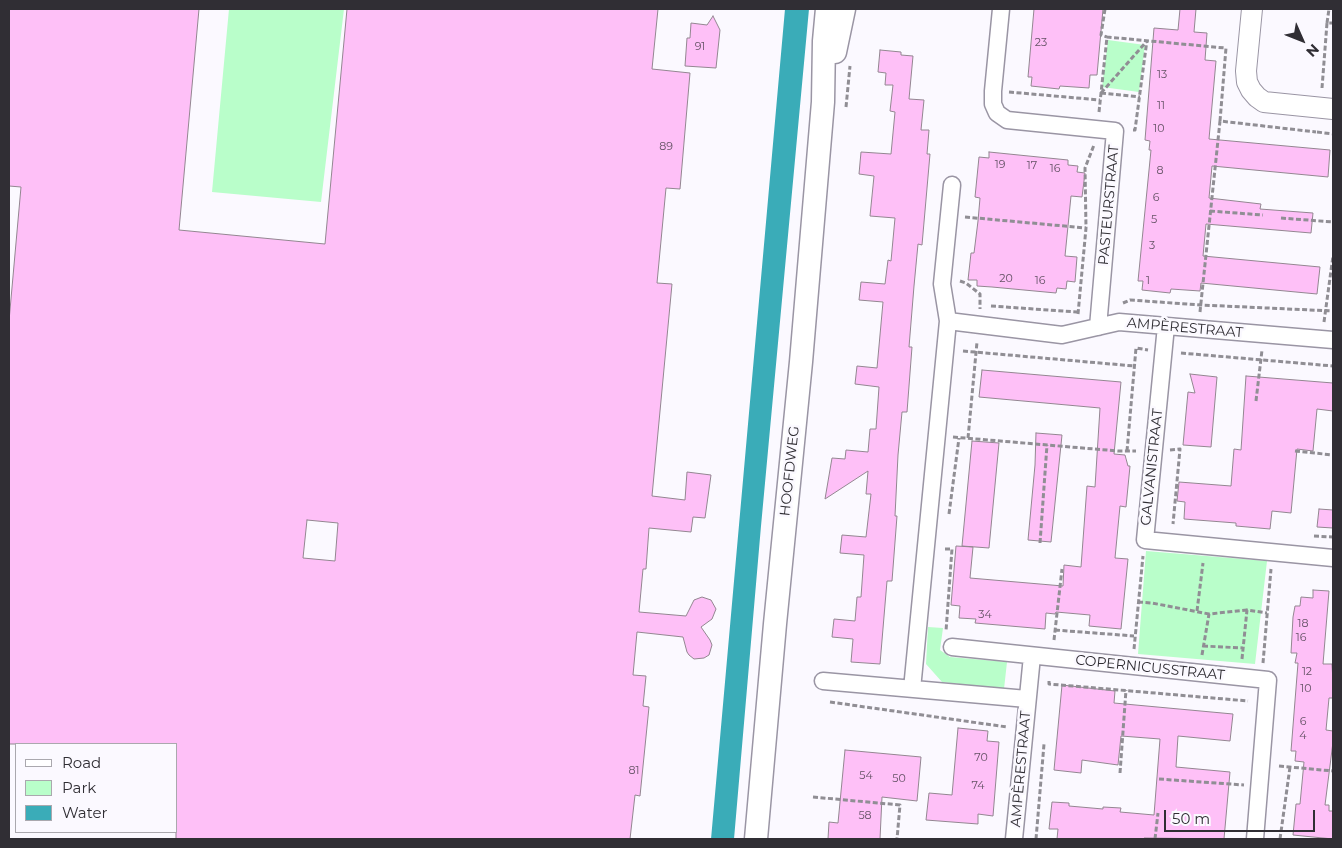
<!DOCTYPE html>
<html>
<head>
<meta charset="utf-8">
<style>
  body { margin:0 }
  #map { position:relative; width:1342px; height:848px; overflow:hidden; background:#fbf9ff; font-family:Montserrat,sans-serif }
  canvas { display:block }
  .frame { position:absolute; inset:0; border:10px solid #302e34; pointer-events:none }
  .legend { position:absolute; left:15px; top:743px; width:162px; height:90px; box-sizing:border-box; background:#fbf9ff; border:1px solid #aaa8ae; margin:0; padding:6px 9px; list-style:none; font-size:15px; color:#302e34 }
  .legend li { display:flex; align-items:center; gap:10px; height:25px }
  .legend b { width:25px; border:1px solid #aaa8ae }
  .north { position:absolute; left:1277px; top:15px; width:50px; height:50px; -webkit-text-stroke:4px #fbf9ff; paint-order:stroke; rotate:134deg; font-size:14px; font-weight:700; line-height:20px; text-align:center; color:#302e34 }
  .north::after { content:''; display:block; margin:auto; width:18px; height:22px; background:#302e34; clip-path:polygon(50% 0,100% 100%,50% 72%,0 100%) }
  .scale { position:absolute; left:1164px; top:810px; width:151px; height:22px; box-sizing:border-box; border:2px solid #302e34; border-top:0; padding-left:6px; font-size:15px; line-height:18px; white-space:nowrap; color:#302e34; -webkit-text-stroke:4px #fbf9ff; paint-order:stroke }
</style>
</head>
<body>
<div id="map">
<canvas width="1342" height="848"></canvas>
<div class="frame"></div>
<ul class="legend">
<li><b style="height:6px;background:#fff"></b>Road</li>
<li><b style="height:14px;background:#b9feca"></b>Park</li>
<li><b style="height:14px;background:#3aacb8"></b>Water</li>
</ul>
<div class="north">N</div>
<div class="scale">50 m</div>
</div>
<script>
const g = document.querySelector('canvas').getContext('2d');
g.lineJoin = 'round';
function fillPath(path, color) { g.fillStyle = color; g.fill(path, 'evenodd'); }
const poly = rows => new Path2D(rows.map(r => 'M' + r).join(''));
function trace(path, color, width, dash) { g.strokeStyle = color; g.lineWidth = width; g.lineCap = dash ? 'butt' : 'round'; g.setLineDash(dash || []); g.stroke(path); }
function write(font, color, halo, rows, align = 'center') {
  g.font = font + ' Montserrat,sans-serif'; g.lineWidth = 5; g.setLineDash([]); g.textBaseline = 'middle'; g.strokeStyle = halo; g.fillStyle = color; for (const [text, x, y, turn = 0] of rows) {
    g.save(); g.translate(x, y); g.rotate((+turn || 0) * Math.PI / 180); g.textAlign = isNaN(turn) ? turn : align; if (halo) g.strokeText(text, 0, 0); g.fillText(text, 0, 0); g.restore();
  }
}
const green = poly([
  [229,9,344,9,321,202,212,192],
  [1108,40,1145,45,1139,92,1102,87],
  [1146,551,1267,561,1255,664,1138,654],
  [928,627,943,628,940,650,950,657,1007,662,1004,689,942,682,926,664]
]);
const water = poly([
  [785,9,809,9,761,526,734,839,711,839]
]);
const building = poly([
  [9,9,199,9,179,230,325,244,347,9,658,9,652,69,690,73,680,189,666,188,657,283,672,284,652,496,685,500,687,472,711,475,705,518,693,517,691,532,649,528,646,569,643,569,639,612,686,616,694,600,702,597,711,600,716,609,712,619,701,627,710,640,712,645,709,655,704,658,694,659,689,655,687,652,683,637,637,632,633,675,646,676,643,706,649,707,640,796,635,795,630,839,176,839,176,744,9,744,9,321,21,187,9,186,9,9],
  [307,520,338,523,335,561,303,558,307,520],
  [1034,9,1103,9,1097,75,1090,75,1089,88,1060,86,1059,89,1031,86,1032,77,1028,77,1034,9],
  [1180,9,1196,9,1194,32,1207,33,1205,60,1216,61,1209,139,1330,150,1328,177,1212,166,1209,198,1261,204,1260,209,1313,213,1311,233,1206,224,1203,256,1320,267,1317,294,1201,283,1200,291,1171,289,1170,293,1142,290,1143,281,1138,281,1151,150,1149,150,1150,141,1145,140,1154,28,1178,30,1180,9],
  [713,16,720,30,716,68,685,66,687,38,690,38,691,23,707,25,713,16],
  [880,50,901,52,901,55,913,56,909,99,924,100,921,130,929,130,927,154,930,154,922,245,918,244,914,286,909,347,912,347,907,412,902,412,898,455,895,516,897,516,892,581,887,581,880,664,851,662,853,639,832,637,834,619,855,621,857,597,861,597,864,555,840,553,842,535,866,537,871,494,866,494,868,471,825,499,832,458,845,459,846,450,868,452,870,429,876,429,879,387,855,384,857,366,877,368,883,302,859,300,861,282,885,284,888,260,891,261,895,218,870,216,874,176,859,174,861,152,891,154,895,112,890,111,893,85,885,85,886,73,878,72,880,50],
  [989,152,1068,160,1068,165,1078,166,1077,172,1085,173,1082,197,1071,196,1065,256,1077,257,1075,282,1067,281,1066,289,1057,288,1056,293,992,287,977,286,977,280,968,280,971,253,974,253,978,221,980,198,975,197,979,157,989,158,989,152],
  [982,370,1121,382,1114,454,1125,455,1128,466,1130,466,1126,507,1120,506,1115,558,1128,559,1121,629,1089,626,1090,615,1056,612,1055,614,1046,613,1045,629,975,623,976,619,959,618,960,606,951,605,956,546,973,547,970,578,1063,586,1064,565,1081,567,1087,486,1095,487,1100,408,979,397,982,370],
  [1190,374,1217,377,1211,447,1183,445,1188,392,1195,393,1190,374],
  [1246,376,1333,383,1333,411,1317,409,1313,451,1297,449,1291,513,1272,511,1270,529,1236,526,1236,523,1184,519,1185,502,1177,501,1179,482,1231,486,1234,449,1241,450,1246,376],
  [1036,433,1062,435,1051,542,1028,540,1035,465,1036,433],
  [972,441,999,443,989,548,962,546,972,441],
  [1319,509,1333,510,1333,528,1317,527,1319,509],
  [1313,590,1329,591,1323,664,1332,664,1333,682,1333,698,1329,698,1326,730,1333,731,1333,742,1325,805,1329,805,1329,811,1333,811,1333,839,1293,835,1296,804,1300,804,1304,762,1295,761,1296,751,1291,751,1298,663,1295,663,1297,653,1291,653,1293,617,1295,606,1300,606,1301,597,1313,598,1313,590],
  [1062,685,1115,691,1114,703,1233,714,1230,741,1178,736,1176,767,1230,772,1224,839,1144,838,1144,839,1057,839,1058,829,1049,829,1052,802,1069,803,1069,806,1103,809,1103,807,1121,808,1120,812,1154,815,1160,739,1121,736,1118,765,1082,760,1081,773,1054,770,1062,685],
  [958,728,988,731,987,741,999,742,993,816,978,814,978,824,926,820,929,793,952,795,958,728],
  [845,750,921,757,917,801,882,797,880,839,828,839,829,822,838,823,845,750]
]);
const path = poly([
  [1105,9,1101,35,1107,37],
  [1327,23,1329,9],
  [1322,88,1327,23,1333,23],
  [1009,92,1100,100],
  [1101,93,1147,41],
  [1101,93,1140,97],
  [846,107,850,66],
  [1099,112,1107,37,1225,48],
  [1220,121,1226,48],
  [1133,130,1135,130,1147,40],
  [1317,132,1333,134],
  [1210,211,1263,215],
  [965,217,1086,228],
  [1281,218,1333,222],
  [960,281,966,283,980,294,980,309],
  [1123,303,1130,300,1201,305,1333,311],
  [991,306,1077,312],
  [1200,312,1220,121,1316,132],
  [1078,314,1086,228,1085,168,1094,145],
  [1324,322,1333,256],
  [963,351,1134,366],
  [1181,353,1333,366],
  [1256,401,1262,350],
  [953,437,1118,451,1136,451],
  [968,438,977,342],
  [1170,450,1180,449,1173,524],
  [1127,451,1136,348,1148,350],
  [1295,451,1333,455],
  [949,514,959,438],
  [1314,536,1333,537],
  [1040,543,1047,445],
  [945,549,952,549,946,631],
  [1138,602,1152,603,1209,614],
  [1197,611,1203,563],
  [1055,630,1134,636],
  [1054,640,1062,569],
  [1203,646,1243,648],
  [1134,649,1143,556],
  [1202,655,1209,614,1247,610],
  [1242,659,1247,610,1267,613],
  [1263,663,1271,569],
  [1049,681,1049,684,1248,701],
  [830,702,1007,727],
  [1279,766,1333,771],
  [1120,773,1126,690],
  [1159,779,1244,785],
  [813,797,900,805,897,839],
  [1036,839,1044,744],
  [1155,839,1158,813],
  [1280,839,1290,767]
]);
const minor = poly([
  [1001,9,993,91,993,104,997,113,1007,120,1115,131,1098,327],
  [948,321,1062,335,1119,322,1333,340],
  [1166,326,1145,540,1333,558],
  [952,647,1268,680,1255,839],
  [823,681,1027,699],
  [912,689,948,321,942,284,952,185],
  [1014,839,1032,656]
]);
const tertiary = poly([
  [1252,9,1246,71,1247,82,1251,90,1257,97,1264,102,1333,109]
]);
const secondary = poly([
  [835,52,844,9],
  [756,839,775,624,801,362,823,102,824,41,827,9]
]);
const numberNames = [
  ["23",1041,43],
  ["91",700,47],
  ["13",1162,75],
  ["11",1161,106],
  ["10",1159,129],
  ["89",666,147],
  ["19",1000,165],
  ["17",1032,166],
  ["16",1055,169],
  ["8",1160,171],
  ["6",1156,198],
  ["5",1154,220],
  ["3",1152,246],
  ["20",1006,279],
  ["16",1040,281],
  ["1",1148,281],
  ["34",985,615],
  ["18",1303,624],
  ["16",1301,638],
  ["12",1307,672],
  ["10",1306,689],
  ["6",1303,722],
  ["4",1303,736],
  ["70",981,758],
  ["81",634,771],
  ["54",866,776],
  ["50",899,779],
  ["74",978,786],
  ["58",865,816]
];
const streetNames = [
  ["PASTEURSTRAAT",1109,205,-85],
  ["AMPÈRESTRAAT",1185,328,5],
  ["GALVANISTRAAT",1152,467,-84],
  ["HOOFDWEG",790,471,-84],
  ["COPERNICUSSTRAAT",1150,668,6],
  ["AMPÈRESTRAAT",1021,769,-85]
];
fillPath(green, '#b9feca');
fillPath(water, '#3aacb8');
fillPath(building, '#fec0f7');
trace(building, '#938691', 1);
trace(minor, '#9a95a4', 19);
trace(tertiary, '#9a95a4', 22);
trace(secondary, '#9a95a4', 25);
trace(path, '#908e94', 3, [5, 2.5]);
trace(minor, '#fff', 16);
trace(tertiary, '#fff', 20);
trace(secondary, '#fff', 22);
write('11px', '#645265', null, numberNames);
write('14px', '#302e34', '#fbf9ff', streetNames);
</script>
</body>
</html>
